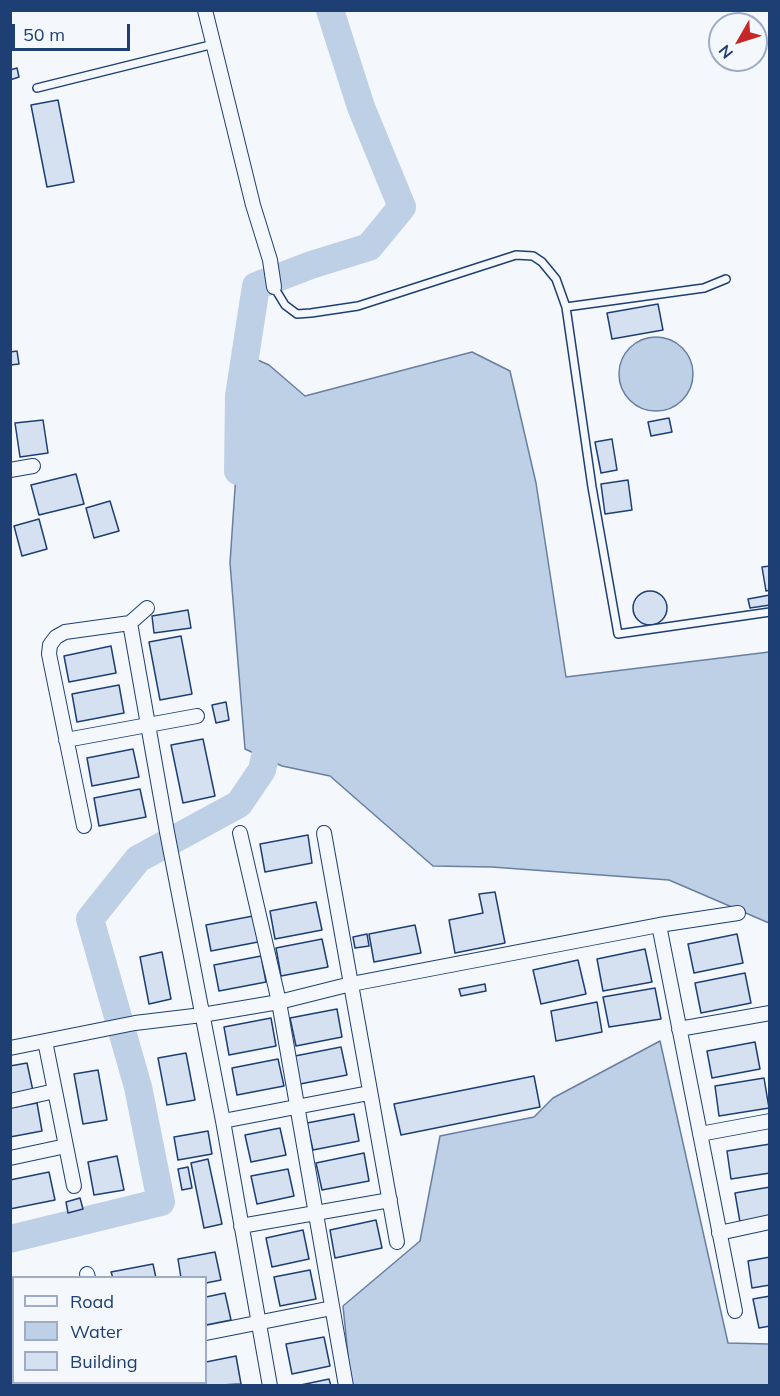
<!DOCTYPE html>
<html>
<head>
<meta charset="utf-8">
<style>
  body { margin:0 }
  #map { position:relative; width:780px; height:1396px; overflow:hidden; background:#f4f7fb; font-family:Mulish,sans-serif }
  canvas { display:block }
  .frame { position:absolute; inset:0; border:12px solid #1d3f73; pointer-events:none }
  .legend { position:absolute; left:12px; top:1276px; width:195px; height:108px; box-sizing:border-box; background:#f4f7fb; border:2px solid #9eadc5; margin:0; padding:8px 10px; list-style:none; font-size:18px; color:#1d3f73 }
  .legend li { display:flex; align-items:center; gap:12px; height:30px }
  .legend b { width:30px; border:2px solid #9eadc5 }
  .north { position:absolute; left:708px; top:12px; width:60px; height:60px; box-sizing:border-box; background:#f4f7fb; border:2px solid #9eadc5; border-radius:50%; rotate:231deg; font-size:16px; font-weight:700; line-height:24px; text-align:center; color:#1d3f73 }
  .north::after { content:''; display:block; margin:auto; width:21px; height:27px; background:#c62828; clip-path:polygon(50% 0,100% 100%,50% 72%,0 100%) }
  .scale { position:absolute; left:12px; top:24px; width:118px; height:27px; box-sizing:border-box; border:3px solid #1d3f73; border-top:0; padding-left:8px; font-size:18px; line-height:21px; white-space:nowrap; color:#1d3f73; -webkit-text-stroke:4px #f4f7fb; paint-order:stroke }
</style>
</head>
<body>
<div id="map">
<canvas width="780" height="1396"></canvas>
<div class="frame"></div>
<ul class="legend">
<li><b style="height:8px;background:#f4f7fb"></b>Road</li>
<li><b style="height:16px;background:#bed0e5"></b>Water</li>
<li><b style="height:16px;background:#d5e0f0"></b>Building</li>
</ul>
<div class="north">N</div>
<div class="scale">50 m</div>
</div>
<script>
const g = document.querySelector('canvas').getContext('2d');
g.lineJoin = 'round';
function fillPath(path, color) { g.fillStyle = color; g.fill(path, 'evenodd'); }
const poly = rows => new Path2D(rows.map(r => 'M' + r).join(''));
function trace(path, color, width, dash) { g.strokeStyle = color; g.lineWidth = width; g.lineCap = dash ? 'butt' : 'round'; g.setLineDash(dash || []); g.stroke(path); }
const water = poly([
  '619 374a37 37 0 1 1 74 0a37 37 0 1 1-74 0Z',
  [472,352,510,371,536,483,566,677,769,652,769,923,669,880,492,867,433,866,330,776,282,766,245,749,230,563,244,354,269,365,305,396,472,352],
  [660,1041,728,1343,769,1344,769,1385,351,1385,343,1306,420,1241,440,1136,534,1117,553,1098,660,1041]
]);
const river = poly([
  [238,471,239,396,256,286,311,265,369,247,402,207,361,107,330,10],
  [10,1239,161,1202,138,1087,90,919,138,859,239,804,262,770,267,748,259,721]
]);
const building = poly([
  [17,68,19,77,10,80,10,70,17,68],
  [58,100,74,182,47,187,31,105,58,100],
  [658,304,663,330,612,339,607,313,658,304],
  [17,351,19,364,10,365,10,352,17,351],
  [669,418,672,432,651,436,648,422,669,418],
  [43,420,48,453,20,457,15,423,43,420],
  [612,439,617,470,601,473,595,442,612,439],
  [76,474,84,504,39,515,31,485,76,474],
  [628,480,632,510,605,514,601,484,628,480],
  [110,501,119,531,94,538,86,508,110,501],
  [39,519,47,549,22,556,14,526,39,519],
  [770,566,770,590,766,591,762,567,770,566],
  '633 608a17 17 0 1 1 34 0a17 17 0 1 1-34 0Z',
  [770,595,770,605,750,608,748,599,770,595],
  [188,610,191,628,154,633,152,616,188,610],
  [181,636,192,694,160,700,149,642,181,636],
  [111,646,116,673,69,682,64,656,111,646],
  [119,685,124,713,77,722,72,694,119,685],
  [226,702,229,720,216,723,212,705,226,702],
  [203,739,215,796,183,803,171,745,203,739],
  [133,749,139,777,92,786,87,758,133,749],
  [140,789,146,817,99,826,94,798,140,789],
  [308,835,312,863,265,872,260,844,308,835],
  [495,892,505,943,455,953,449,920,483,913,479,894,495,892],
  [316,902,322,930,275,939,270,911,316,902],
  [253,916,258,942,211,951,206,925,253,916],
  [415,925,421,953,374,962,369,934,415,925],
  [367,934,369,946,355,948,353,937,367,934],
  [737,934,743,963,694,973,688,944,737,934],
  [322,939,328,967,281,976,276,948,322,939],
  [645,949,652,982,603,991,597,959,645,949],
  [162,952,171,999,149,1004,140,957,162,952],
  [261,956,266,982,219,991,214,965,261,956],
  [578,960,586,994,541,1004,533,970,578,960],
  [745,973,751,1003,701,1013,695,983,745,973],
  [485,984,486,991,461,996,459,989,485,984],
  [655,988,661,1019,609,1027,603,997,655,988],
  [597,1002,602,1032,556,1041,551,1011,597,1002],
  [337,1009,342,1037,296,1046,290,1018,337,1009],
  [271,1018,276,1046,229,1055,224,1027,271,1018],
  [755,1042,760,1069,712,1078,707,1051,755,1042],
  [341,1047,347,1075,300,1084,295,1056,341,1047],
  [186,1053,195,1100,167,1105,158,1058,186,1053],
  [278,1059,284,1086,237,1095,232,1068,278,1059],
  [27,1063,33,1091,10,1095,10,1066,27,1063],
  [98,1070,107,1120,83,1124,74,1074,98,1070],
  [534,1076,540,1107,401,1135,394,1104,534,1076],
  [764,1078,769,1108,719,1116,715,1086,764,1078],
  [37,1103,42,1131,10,1137,10,1108,37,1103],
  [354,1114,359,1141,313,1150,307,1123,354,1114],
  [280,1128,286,1155,251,1162,245,1135,280,1128],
  [208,1131,212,1154,178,1160,174,1137,208,1131],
  [770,1144,770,1173,731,1179,727,1151,770,1144],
  [364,1153,369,1181,322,1190,316,1163,364,1153],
  [117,1156,124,1190,94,1195,88,1162,117,1156],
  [208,1159,222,1224,204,1228,191,1163,208,1159],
  [188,1167,192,1188,182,1190,178,1169,188,1167],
  [288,1169,294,1196,257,1204,251,1176,288,1169],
  [49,1172,55,1200,10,1209,10,1180,49,1172],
  [770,1187,770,1217,740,1222,735,1193,770,1187],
  [80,1198,83,1209,68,1213,66,1202,80,1198],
  [376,1220,382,1248,335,1258,330,1230,376,1220],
  [303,1230,309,1259,272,1267,266,1238,303,1230],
  [215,1252,221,1280,206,1283,206,1278,181,1278,178,1259,215,1252],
  [770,1257,770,1285,752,1288,748,1261,770,1257],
  [153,1264,156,1278,113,1278,111,1272,153,1264],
  [310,1270,316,1299,280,1306,274,1277,310,1270],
  [225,1293,231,1320,206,1325,206,1297,225,1293],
  [770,1296,770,1326,759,1328,753,1299,770,1296],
  [10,1328,14,1339,14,1355,10,1356,10,1328],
  [324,1337,330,1366,292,1374,286,1344,324,1337],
  [236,1356,241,1384,199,1386,199,1382,206,1382,206,1362,236,1356],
  [329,1379,331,1386,296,1386,329,1379],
  [132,1382,172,1382,173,1386,133,1386,132,1382]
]);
const lane = poly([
  [37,88,214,44],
  [274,287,285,305,297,314,311,313,358,306,516,255,533,256,542,262,556,279,566,307,704,288,726,279],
  [566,307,592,487,618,634,770,612]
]);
const street = poly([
  [205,10,253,205,270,260,274,287],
  [10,470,33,466],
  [130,623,167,832,223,1121,270,1386],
  [66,740,197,716],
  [84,826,49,654,50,645,56,637,65,632,130,623,147,608],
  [240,833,279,1002,346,1386],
  [324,833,397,1242],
  [659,925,735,1311],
  [679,1029,770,1013],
  [45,1041,74,1186],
  [10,1048,135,1023,202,1015,279,1002,351,984,659,925,738,913],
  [10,1101,55,1091],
  [223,1121,369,1093],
  [700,1134,770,1121],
  [10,1158,66,1146],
  [241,1226,390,1200],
  [719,1233,770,1222],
  [87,1274,88,1278],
  [206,1333,332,1308],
  [10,1372,14,1371],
  [108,1382,108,1386]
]);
fillPath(water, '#bed0e5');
trace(water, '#687fa3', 1.5);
trace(river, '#bed0e5', 28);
fillPath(building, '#d5e0f0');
trace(building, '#1d3f73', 1.5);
trace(lane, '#1d3f73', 10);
trace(street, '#1d3f73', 16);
trace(lane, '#f4f7fb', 7);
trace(street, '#f4f7fb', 14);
</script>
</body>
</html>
